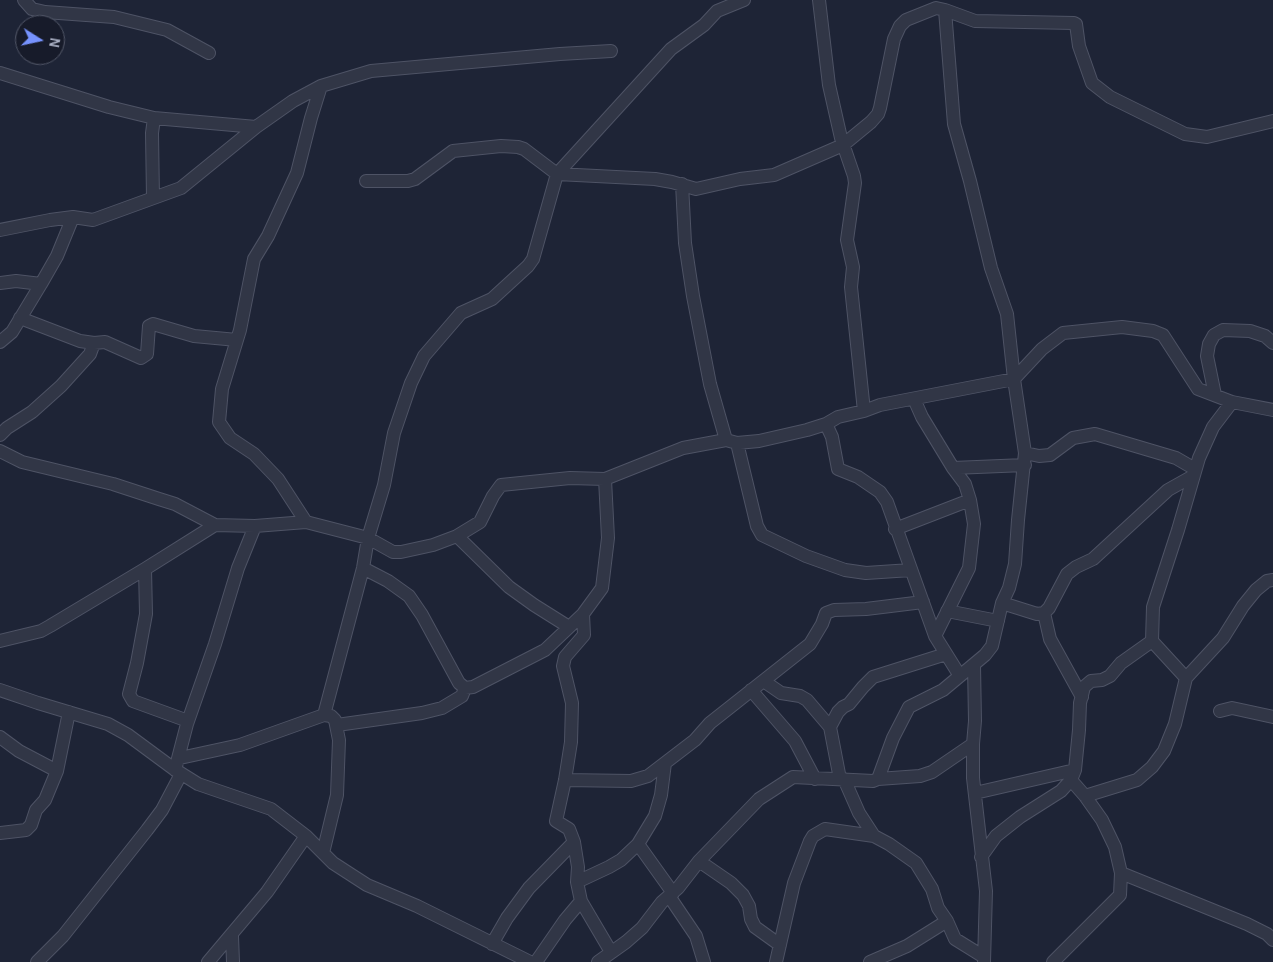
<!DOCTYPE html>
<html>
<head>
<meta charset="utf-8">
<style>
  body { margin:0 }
  #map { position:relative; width:1273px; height:962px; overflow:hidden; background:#1e2436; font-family:"Alegreya Sans",sans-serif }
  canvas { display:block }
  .north { position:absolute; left:15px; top:15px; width:50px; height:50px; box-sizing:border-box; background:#171b2a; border:1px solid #525768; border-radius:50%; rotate:100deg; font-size:14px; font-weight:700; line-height:20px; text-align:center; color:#aab0c4 }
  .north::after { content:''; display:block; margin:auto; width:18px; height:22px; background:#7692fd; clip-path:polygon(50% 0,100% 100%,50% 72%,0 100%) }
</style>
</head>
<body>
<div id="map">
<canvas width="1273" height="962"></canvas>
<div class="north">N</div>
</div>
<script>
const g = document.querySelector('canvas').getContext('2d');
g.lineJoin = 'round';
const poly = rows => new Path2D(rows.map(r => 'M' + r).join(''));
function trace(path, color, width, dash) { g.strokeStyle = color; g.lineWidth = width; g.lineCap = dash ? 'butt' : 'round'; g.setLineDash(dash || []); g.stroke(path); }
const minor = poly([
  [24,0,32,9,45,12,114,17,167,30,209,53],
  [819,0,829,85,841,138,854,176,855,183,847,240,853,267,851,287,864,411],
  [0,73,109,107,154,118,256,127],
  [366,181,408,181,415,179,453,151,501,146,518,147,524,149,557,174,655,179,672,182,696,189,740,179,774,175,843,145,871,122,878,114,880,108,894,39,900,26,906,20,936,8,945,10,975,21,1074,23,1076,24,1079,46,1092,83,1110,97,1185,134,1207,137,1273,121],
  [682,184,685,243,693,296,710,384,726,440],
  [153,198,152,133,154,118],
  [0,230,50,220,73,217,93,220,181,188,256,127,293,101,321,86,371,71,560,54,611,51],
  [0,283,16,281,41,284],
  [20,318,80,341,94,343,105,342,141,358,147,354,149,326,153,324,194,336,237,340],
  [0,342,12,332,41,284,57,256,73,217],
  [1215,395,1207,356,1209,344,1214,335,1223,330,1250,331,1265,336,1273,343],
  [914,399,922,417,953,468,965,484,970,500,974,524,969,568,935,636],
  [1232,402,1213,427,1199,458,1178,530,1153,607,1152,641,1186,678,1223,638,1243,606,1256,590,1267,581,1273,580],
  [826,424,832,437,838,469,858,477,880,492,887,502,935,636,960,676],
  [0,435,7,428,32,412,61,386,90,354,94,343],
  [737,443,757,526,762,535,806,556,845,570,866,573,911,570],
  [0,451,22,462,113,484,159,499,175,504,215,525],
  [1025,453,1039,456,1050,455,1073,438,1095,434,1176,458,1195,469],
  [953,468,1025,465],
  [306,522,278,479,254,454,230,438,219,422,222,389,240,330,254,259,268,236,297,173,311,118,321,86],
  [895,529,970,500],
  [457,536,509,587,534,605,569,627],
  [363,568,388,581,409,596,422,615,459,683,465,688,473,687,545,650,583,614,602,588,608,538,605,479],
  [145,569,146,614,137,663,129,694,133,701,188,721],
  [1002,603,1037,614,1044,613,1049,608,1067,574,1076,567,1093,559,1168,490,1193,476],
  [947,611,998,621],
  [1044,613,1050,639,1082,697],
  [583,614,584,635,565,657,563,666,572,703,571,742,565,780,556,821,569,829,574,842,578,867,577,882,581,901,611,952],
  [0,641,41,631,50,626,145,569,215,525,255,526,306,522,368,538,393,552,401,552,433,545,457,536,480,522,493,496,501,485,570,478,605,479,683,448,726,440,737,443,759,441,807,430,826,424,838,417,864,411,880,405,1014,379,1042,349,1063,333,1122,327,1153,331,1163,335,1198,389,1232,402,1273,410],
  [974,665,975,721,973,744,973,778,986,891,984,962],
  [765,682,781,693,800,696,807,700,830,727,840,779],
  [0,690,38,703,108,724,128,735,174,769,198,784,271,809,306,836,333,863,367,885,417,906,530,962],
  [751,690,795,741,815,779],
  [1220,711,1232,708,1273,717],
  [337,725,422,713,442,708,462,696,465,688],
  [830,727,838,712,843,707,849,704,863,687,873,677,946,654],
  [0,737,19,751,57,771],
  [180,758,240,745,324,715],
  [175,770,187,724,215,644,238,568,255,526],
  [844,779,859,813,874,836,889,844,916,863,932,889,938,908,947,921,955,939,984,957],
  [878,779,920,776,932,772,973,744],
  [565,780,631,781,648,776,695,740,710,723,810,644,822,624,826,613,834,610,866,609,923,602],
  [975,793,1075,770],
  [1085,796,1137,780,1152,767,1164,751,1175,724,1186,678],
  [0,833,26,830,31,825,36,810,45,800,57,771,69,712],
  [638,844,673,893],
  [323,853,337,795,339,740,335,720,331,716,324,715,363,568,368,538,384,485,394,433,411,383,424,356,461,313,492,299,528,266,533,259,557,174,671,49,704,25,717,11,744,0],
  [981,857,996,836,1020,817,1061,791,1071,780,1075,770,1079,730,1080,703,1084,687,1091,681,1102,680,1110,676,1121,663,1152,641],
  [699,861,731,883,743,895,749,906,751,919,755,927,780,945],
  [1121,873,1247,924,1267,934,1273,940],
  [577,882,609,867,621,860,638,844,655,816,661,795,665,763],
  [669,896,696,936,704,962],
  [232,936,233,962],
  [492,944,507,918,529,888,574,842],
  [37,962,63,936,147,830,162,810,181,774],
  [208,962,267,892,306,836],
  [536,962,565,920,581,901],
  [598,962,626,942,642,928,662,902,678,888,699,861,759,799,793,777,873,781,878,779,893,738,909,707,943,690,985,655,992,646,1002,603,1009,588,1015,564,1018,520,1025,453,1014,379,1007,314,991,268,970,181,954,124,945,10],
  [776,962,794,883,810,841,813,836,825,829,874,836],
  [870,962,907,946,947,921],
  [1053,962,1120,895,1121,873,1115,847,1102,820,1085,796,1071,780]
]);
trace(minor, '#4e5365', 14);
trace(minor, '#313646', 12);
</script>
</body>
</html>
